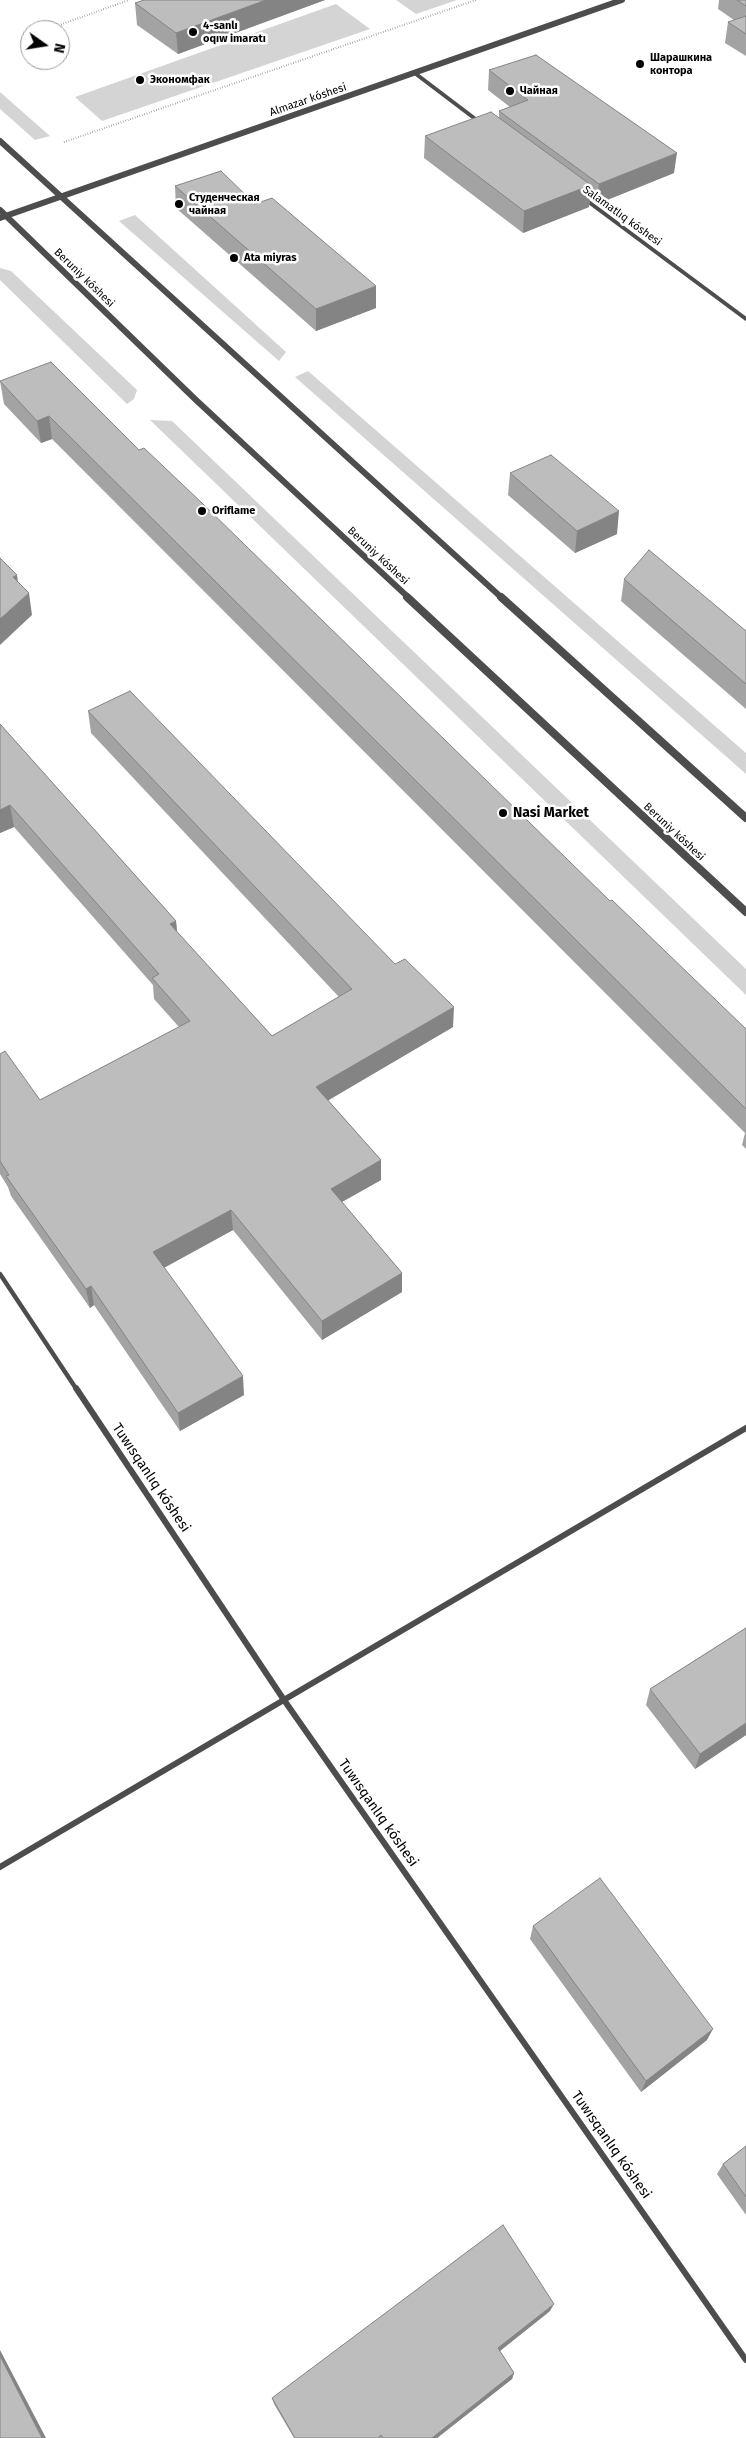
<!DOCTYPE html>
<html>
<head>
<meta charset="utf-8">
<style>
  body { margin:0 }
  #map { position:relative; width:746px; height:2438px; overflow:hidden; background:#fff; font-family:"Fira Sans",sans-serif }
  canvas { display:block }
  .north { position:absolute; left:20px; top:20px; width:50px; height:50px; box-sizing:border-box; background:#fff; border:1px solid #999; border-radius:50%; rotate:103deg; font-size:14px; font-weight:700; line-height:20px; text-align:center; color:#000 }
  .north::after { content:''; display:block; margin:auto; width:18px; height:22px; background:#000; clip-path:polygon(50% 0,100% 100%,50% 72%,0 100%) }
</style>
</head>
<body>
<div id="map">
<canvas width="746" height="2438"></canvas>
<div class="north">N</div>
</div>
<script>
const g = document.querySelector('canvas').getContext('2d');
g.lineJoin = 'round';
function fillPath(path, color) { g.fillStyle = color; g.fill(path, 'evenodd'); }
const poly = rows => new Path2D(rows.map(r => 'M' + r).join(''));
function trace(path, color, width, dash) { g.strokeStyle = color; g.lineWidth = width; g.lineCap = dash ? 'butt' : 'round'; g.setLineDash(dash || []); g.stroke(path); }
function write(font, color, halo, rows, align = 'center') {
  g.font = font + ' "Fira Sans",sans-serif'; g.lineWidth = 5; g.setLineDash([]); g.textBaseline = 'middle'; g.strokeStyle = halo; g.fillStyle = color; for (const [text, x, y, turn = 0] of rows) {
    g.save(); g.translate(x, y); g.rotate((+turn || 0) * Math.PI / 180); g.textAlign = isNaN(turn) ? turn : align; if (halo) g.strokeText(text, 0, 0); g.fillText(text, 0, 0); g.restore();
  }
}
const green = poly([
  [396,0,457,0,416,14],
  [336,4,370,29,102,121,75,97],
  [0,92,50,136,35,140,0,109],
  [135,215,286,352,279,361,119,221],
  [0,268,11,271,137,390,134,399,127,404,0,280],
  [308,371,746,753,746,774,295,377],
  [150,420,172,421,746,969,746,995]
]);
const path = poly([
  [54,27,129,0],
  [64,142,476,0]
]);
const minorFar2 = poly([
  [416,74,478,121],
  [586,200,746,319]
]);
const minorFar1 = poly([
  [0,1274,77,1390]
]);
const minor = poly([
  [76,1388,284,1700,746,2360],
  [0,1867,746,1428]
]);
const tertiaryFar1 = poly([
  [0,141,502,598],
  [0,210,196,400,409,598],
  [0,218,622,0]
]);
const tertiary = poly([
  [407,597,746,912],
  [501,597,746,818]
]);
const wall = poly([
  [325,0,178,54,137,25,135,3],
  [719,0,746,0,746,56,725,43,728,22,734,20,718,9],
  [489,70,674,173,597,204,590,198,589,207,523,233,424,158,425,136,499,118,499,111,510,107,488,90],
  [175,186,255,204,376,308,316,331,176,208],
  [0,381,139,450,610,901,746,1029,746,1149,742,1145,745,1133,52,439,41,443,4,404],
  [510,473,617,534,575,553,508,495],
  [624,579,746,631,746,709,621,601],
  [88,711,453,1027,328,1100,381,1160,381,1180,342,1202,402,1273,402,1292,322,1340,233,1230,164,1268,244,1395,180,1431,94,1305,90,1308,11,1196,8,1187,0,1174,0,1054,40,1100,179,1027,154,999,153,985,14,827,0,833,0,724,176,921,177,932,272,1036,339,997,91,733],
  [746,1628,746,1735,695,1769,646,1705,650,1689],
  [533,1926,707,2040,641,2092,530,1939],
  [746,2146,746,2215,717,2174,723,2164],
  [550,2311,500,2351,514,2373,512,2379,437,2438,294,2438,274,2404,272,2398]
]);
const shadedWall = poly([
  [266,0,325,0,178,54,176,33],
  [677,153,674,173,597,204,599,184],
  [591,185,589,207,523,233,524,211],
  [376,286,376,308,316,331,316,309],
  [49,416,52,439,41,443,37,421],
  [619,511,617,534,575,553,577,531],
  [17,575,20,597,13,577],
  [29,593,32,615,0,645,0,619],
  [10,805,14,827,0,833,0,810],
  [176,921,178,942,170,924],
  [454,1007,453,1027,317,1107,316,1087],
  [381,1160,381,1180,331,1208,331,1189],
  [231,1210,233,1230,156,1272,153,1252],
  [402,1273,402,1292,322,1340,322,1321],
  [91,1286,94,1305,90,1308,86,1289],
  [243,1376,244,1395,180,1431,178,1413],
  [746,1723,746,1735,695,1769,700,1754],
  [713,2029,707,2040,641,2092,646,2081],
  [554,2304,550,2311,496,2354,498,2348],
  [0,2350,46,2438,42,2438,0,2356],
  [514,2373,512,2379,437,2438,432,2438]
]);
const building = poly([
  [144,0,266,0,176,33,135,3,144,0],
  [737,0,746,0,746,6,737,0],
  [746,16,746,34,728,22,746,16],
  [536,55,677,153,599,184,499,111,528,100,489,70,536,55],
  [491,112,591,185,524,211,425,136,491,112],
  [221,171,255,204,272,198,376,286,316,309,175,186,221,171],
  [51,362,139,450,144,448,203,504,610,901,612,900,746,1029,746,1109,49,416,37,421,0,381,51,362],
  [551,455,619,511,577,531,510,473,551,455],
  [649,550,746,631,746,684,624,579,649,550],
  [0,558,17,575,13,577,29,593,0,619,0,558],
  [130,691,395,964,405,959,454,1007,316,1087,381,1160,331,1189,402,1273,322,1321,231,1210,153,1252,243,1376,178,1413,91,1286,86,1289,6,1176,9,1175,0,1161,0,1054,5,1051,40,1100,190,1021,152,978,159,974,10,805,0,810,0,724,176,921,170,924,272,1036,352,989,88,711,130,691],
  [746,1628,746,1723,700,1754,650,1689,746,1628],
  [600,1878,713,2029,646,2081,533,1926,600,1878],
  [746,2146,746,2197,723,2164,746,2146],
  [503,2225,554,2304,498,2348,514,2373,432,2438,383,2438,381,2435,378,2438,295,2438,272,2398,503,2225],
  [0,2356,42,2438,0,2438,0,2356]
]);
const markers = [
  [193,32,5,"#000"],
  [640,64,5,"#000"],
  [140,80,5,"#000"],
  [510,91,5,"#000"],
  [179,204,5,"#000"],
  [234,258,5,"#000"],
  [202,511,5,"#000"],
  [503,813,5,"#000"]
];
const farPoinames = [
  ["4-sanlı",203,26],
  ["oqıw imaratı",203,39],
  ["Шарашкина",650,58],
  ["контора",650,71],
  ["Экономфак",150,80],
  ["Чайная",520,91],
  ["Студенческая",189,198],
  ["чайная",189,211],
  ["Ata miyras",244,258],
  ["Oriflame",212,511]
];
const farStreetnames = [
  ["Almazar kóshesi",308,100,-19],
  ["Salamatlıq kóshesi",622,216,36],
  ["Beruniy kóshesi",84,278,44],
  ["Beruniy kóshesi",378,556,43],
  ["Beruniy kóshesi",674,832,43]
];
const poiNames = [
  ["Nasi Market",513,813]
];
const streetNames = [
  ["Tuwısqanlıq kóshesi",151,1478,56],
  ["Tuwısqanlıq kóshesi",378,1813,55],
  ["Tuwısqanlıq kóshesi",611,2145,55]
];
fillPath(green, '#d4d4d4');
trace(path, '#6f6f6f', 2, [0.5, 2]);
trace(minorFar2, '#4d4d4d', 4);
trace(minorFar1, '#4d4d4d', 4.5);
trace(minor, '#4d4d4d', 6);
trace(tertiaryFar1, '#4d4d4d', 6);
trace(tertiary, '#4d4d4d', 8);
fillPath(wall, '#a3a3a3');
fillPath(shadedWall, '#848484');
fillPath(building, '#bdbdbd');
trace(building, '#848484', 1);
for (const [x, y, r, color] of markers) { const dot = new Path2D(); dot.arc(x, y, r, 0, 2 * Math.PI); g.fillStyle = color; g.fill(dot); trace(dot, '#fff', 2); }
write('bold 11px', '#000', '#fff', farPoinames, 'left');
write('11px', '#000', '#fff', farStreetnames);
write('bold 14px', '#000', '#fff', poiNames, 'left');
write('14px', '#000', '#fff', streetNames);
</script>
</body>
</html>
